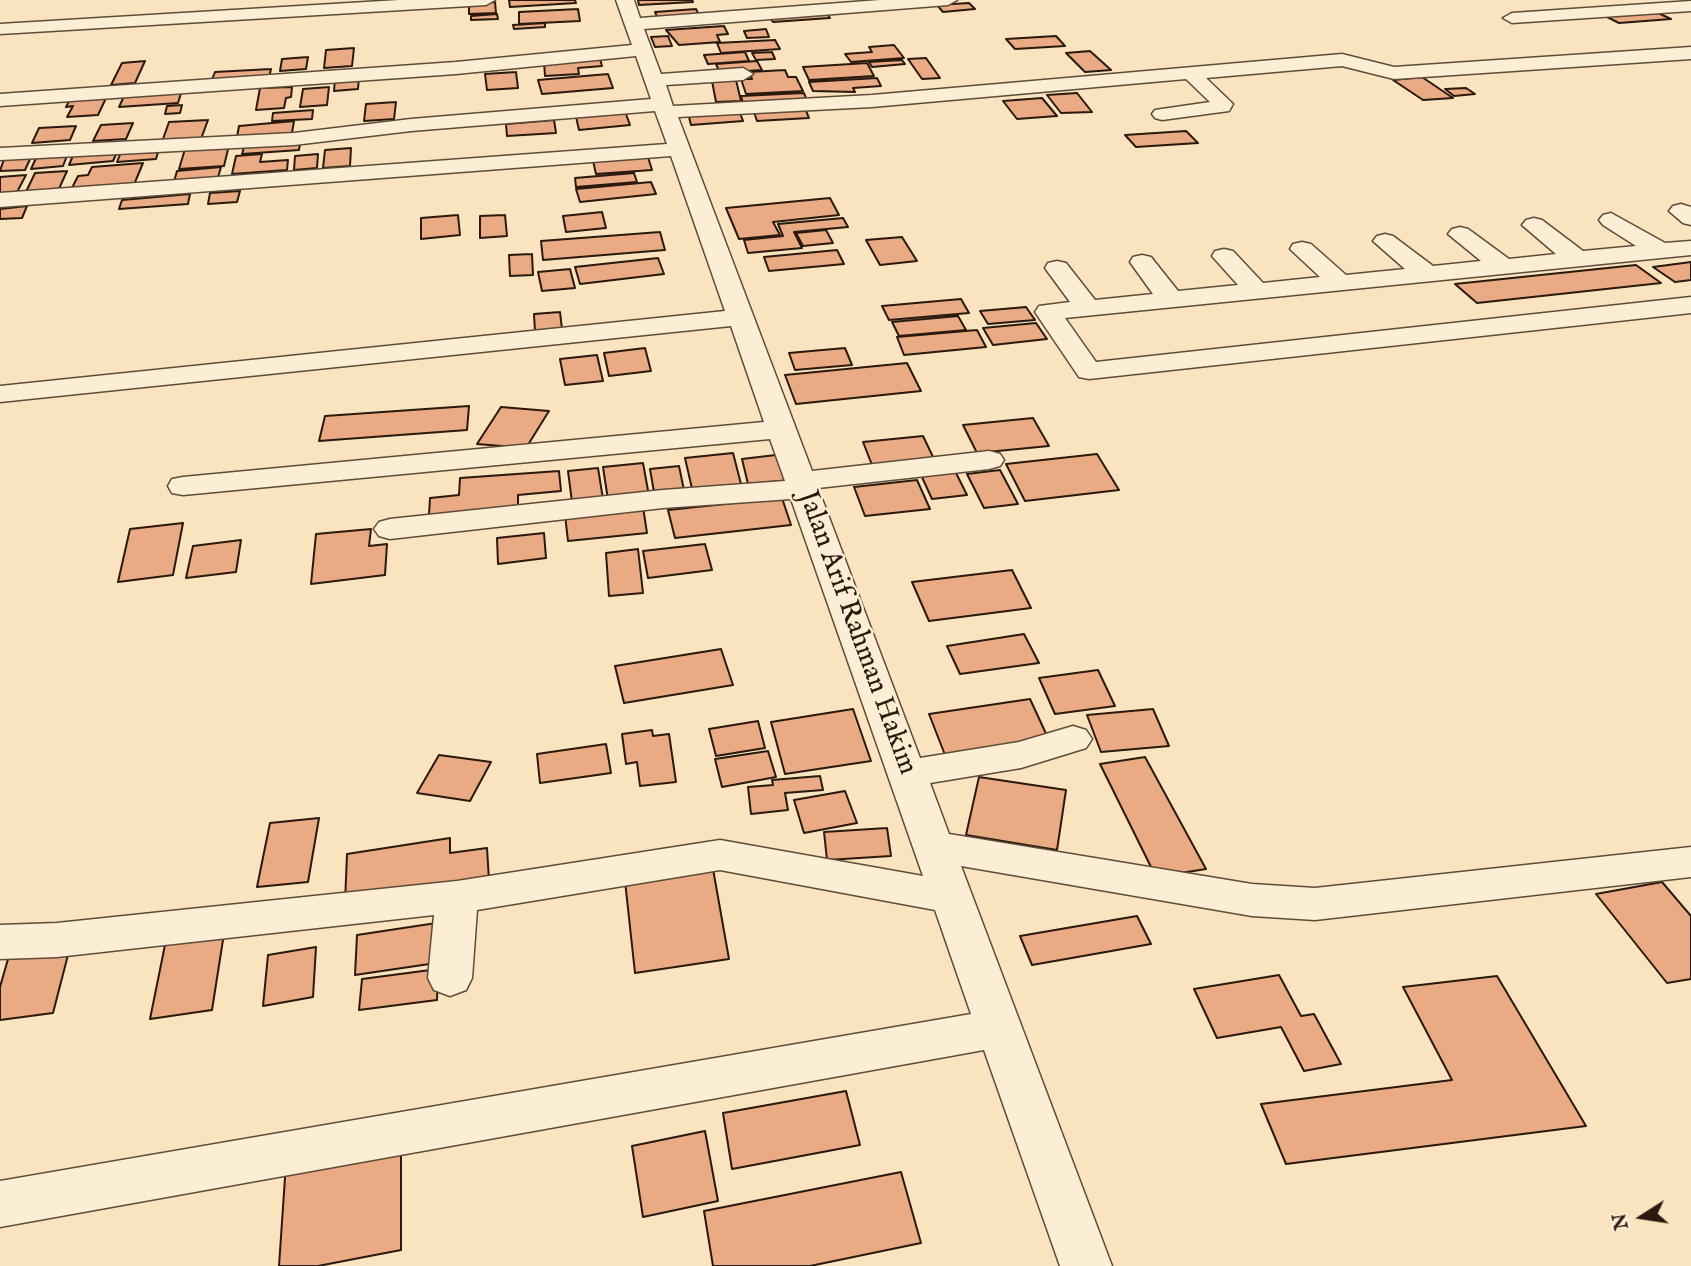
<!DOCTYPE html>
<html>
<head>
<meta charset="utf-8">
<style>
  body { margin:0 }
  #map { position:relative; width:1691px; height:1266px; overflow:hidden; background:#fae3bf; font-family:"IM FELL English",serif }
  canvas { display:block }
  .north { position:absolute; left:1607px; top:1182px; width:70px; height:70px; -webkit-text-stroke:5px #fcedd5; paint-order:stroke; rotate:258deg; font-size:19px; font-weight:700; line-height:28px; text-align:center; color:#29190e }
  .north::after { content:''; display:block; margin:auto; width:24px; height:32px; background:#29190e; clip-path:polygon(50% 0,100% 100%,50% 72%,0 100%) }
</style>
</head>
<body>
<div id="map">
<canvas width="1691" height="1266"></canvas>
<div class="north">N</div>
</div>
<script>
const g = document.querySelector('canvas').getContext('2d');
g.lineJoin = 'round';
function fillPath(path, color) { g.fillStyle = color; g.fill(path, 'evenodd'); }
const poly = rows => new Path2D(rows.map(r => 'M' + r).join(''));
function trace(path, color, width, dash) { g.strokeStyle = color; g.lineWidth = width; g.lineCap = dash ? 'butt' : 'round'; g.setLineDash(dash || []); g.stroke(path); }
function write(font, color, halo, rows, align = 'center') {
  g.font = font + ' "IM FELL English",serif'; g.lineWidth = 5; g.setLineDash([]); g.textBaseline = 'middle'; g.strokeStyle = halo; g.fillStyle = color; for (const [text, x, y, turn = 0] of rows) {
    g.save(); g.translate(x, y); g.rotate((+turn || 0) * Math.PI / 180); g.textAlign = isNaN(turn) ? turn : align; if (halo) g.strokeText(text, 0, 0); g.fillText(text, 0, 0); g.restore();
  }
}
const building = poly([
  [509,0,575,0,576,3,510,7,509,0],
  [638,0,692,0,693,2,639,5,638,0],
  [495,2,496,13,469,14,469,3,495,2],
  [969,3,975,9,943,12,937,5,969,3],
  [578,9,580,21,519,24,519,12,578,9],
  [696,9,700,17,658,19,655,12,696,9],
  [825,11,830,18,773,22,768,15,825,11],
  [1656,12,1671,19,1619,23,1605,16,1656,12],
  [497,14,498,19,471,20,471,16,497,14],
  [545,23,545,27,514,29,513,25,545,23],
  [724,26,728,34,717,35,720,42,679,45,666,30,724,26],
  [766,29,769,37,747,38,744,31,766,29],
  [668,36,672,46,655,47,651,37,668,36],
  [1056,36,1065,46,1015,49,1006,39,1056,36],
  [775,40,780,49,721,53,717,43,775,40],
  [894,45,904,58,851,62,845,54,872,52,869,47,894,45],
  [354,48,352,66,324,68,326,50,354,48],
  [1090,51,1111,70,1085,72,1066,53,1090,51],
  [745,52,749,61,708,64,704,55,745,52],
  [772,52,775,59,756,60,752,53,772,52],
  [308,57,306,69,280,71,282,59,308,57],
  [926,58,940,78,922,79,908,59,926,58],
  [600,59,602,66,578,68,579,74,545,76,544,62,600,59],
  [902,60,905,64,872,67,869,62,902,60],
  [145,61,135,83,111,85,122,63,145,61],
  [757,61,762,70,720,73,716,64,757,61],
  [867,63,874,76,809,80,803,67,867,63],
  [271,69,269,78,211,82,215,72,271,69],
  [785,70,788,77,796,77,803,91,746,94,741,79,752,79,749,72,785,70],
  [516,72,518,88,487,90,485,74,516,72],
  [608,74,613,88,542,94,538,80,608,74],
  [359,77,358,89,334,91,335,79,359,77],
  [1422,77,1453,98,1423,100,1393,80,1422,77],
  [877,78,881,86,853,88,855,92,813,91,809,82,877,78],
  [736,80,741,101,716,102,712,81,736,80],
  [292,87,291,97,286,98,284,108,256,110,260,88,292,87],
  [329,87,327,105,300,107,303,89,329,87],
  [1466,88,1475,94,1454,96,1445,89,1466,88],
  [182,90,178,103,119,107,125,94,182,90],
  [804,93,808,103,744,106,741,96,804,93],
  [1077,93,1092,112,1061,113,1047,95,1077,93],
  [107,96,98,115,67,117,73,106,66,107,70,99,107,96],
  [1042,98,1057,116,1017,119,1003,101,1042,98],
  [396,102,394,119,364,121,366,104,396,102],
  [182,105,180,113,165,114,167,106,182,105],
  [804,106,809,118,757,121,753,109,804,106],
  [313,110,312,119,272,121,273,113,313,110],
  [739,110,743,121,691,125,688,113,739,110],
  [614,113,626,114,630,125,579,130,576,117,614,113],
  [208,120,201,139,162,142,169,122,208,120],
  [554,120,556,133,507,136,506,124,554,120],
  [294,121,292,133,237,137,239,126,294,121],
  [133,123,126,139,93,141,101,125,133,123],
  [76,126,70,140,32,143,39,128,76,126],
  [1186,131,1198,143,1136,147,1125,135,1186,131],
  [300,143,299,150,242,154,244,147,300,143],
  [229,145,224,166,179,169,185,149,229,145],
  [351,148,350,166,323,168,325,150,351,148],
  [159,149,156,159,117,162,121,152,159,149],
  [118,150,113,161,69,165,74,153,118,150],
  [68,153,63,166,31,169,37,156,68,153],
  [262,154,260,162,288,160,287,170,232,174,236,156,262,154],
  [318,154,317,168,294,170,295,156,318,154],
  [31,157,25,170,0,171,4,159,31,157],
  [648,157,652,170,596,174,593,161,648,157],
  [143,163,133,187,70,192,78,176,88,175,92,167,143,163],
  [221,167,217,181,173,185,177,171,221,167],
  [67,171,58,191,25,194,35,173,67,171],
  [634,173,637,182,576,187,575,178,634,173],
  [26,175,16,194,0,195,0,177,26,175],
  [651,182,656,194,580,202,576,189,651,182],
  [240,191,237,202,208,204,210,193,240,191],
  [190,194,188,204,119,209,122,200,190,194],
  [830,198,839,215,773,222,780,235,739,239,726,208,830,198],
  [27,206,22,218,0,219,0,209,27,206],
  [602,212,606,228,566,232,563,216,602,212],
  [458,215,460,235,421,239,421,218,458,215],
  [505,215,507,236,480,238,480,216,505,215],
  [843,218,848,227,794,232,802,248,748,253,744,240,783,236,778,224,843,218],
  [826,230,833,243,803,246,796,233,826,230],
  [660,232,665,250,543,260,541,241,660,232],
  [902,237,917,261,880,265,866,240,902,237],
  [837,250,844,264,769,271,764,257,837,250],
  [532,254,533,275,510,276,509,255,532,254],
  [658,258,664,274,580,284,575,267,658,258],
  [1691,262,1691,280,1675,282,1653,267,1691,262],
  [1636,265,1661,283,1477,303,1455,284,1636,265],
  [570,269,575,288,542,291,538,272,570,269],
  [961,299,969,313,889,320,882,306,961,299],
  [1026,307,1035,320,988,324,980,311,1026,307],
  [560,312,562,329,535,332,534,314,560,312],
  [958,316,966,330,899,336,892,322,958,316],
  [1036,323,1047,339,993,345,983,328,1036,323],
  [977,330,986,347,904,355,897,337,977,330],
  [645,348,651,371,609,376,604,353,645,348],
  [845,348,852,365,795,370,789,353,845,348],
  [597,355,603,381,565,385,560,359,597,355],
  [907,363,921,391,796,404,785,375,907,363],
  [469,406,467,430,319,441,325,416,469,406],
  [501,407,549,411,526,448,477,444,501,407],
  [1033,418,1049,446,977,453,963,425,1033,418],
  [923,436,934,459,872,465,863,442,923,436],
  [733,453,742,488,693,493,685,458,733,453],
  [784,454,791,480,748,484,742,459,784,454],
  [1097,454,1119,490,1025,501,1006,464,1097,454],
  [643,463,649,496,608,500,603,467,643,463],
  [679,466,685,495,655,498,650,469,679,466],
  [598,468,603,499,572,502,568,471,598,468],
  [1000,470,1018,504,984,508,967,474,1000,470],
  [559,471,561,491,518,495,518,510,429,515,430,498,459,495,460,478,559,471],
  [955,471,967,495,932,499,921,475,955,471],
  [917,480,930,509,865,516,854,487,917,480],
  [782,498,791,525,675,538,668,510,782,498],
  [643,507,647,533,568,541,565,515,643,507],
  [183,523,173,575,118,582,130,529,183,523],
  [371,529,369,546,387,544,385,575,311,584,316,534,371,529],
  [544,533,546,558,498,564,497,538,544,533],
  [241,540,236,572,186,578,193,546,241,540],
  [705,544,712,570,648,578,643,551,705,544],
  [638,549,643,593,609,596,606,553,638,549],
  [1012,570,1031,608,929,621,912,582,1012,570],
  [1024,634,1039,663,960,674,947,646,1024,634],
  [721,649,733,685,624,703,615,666,721,649],
  [1098,670,1115,706,1055,714,1039,678,1098,670],
  [1030,699,1049,740,945,755,929,714,1030,699],
  [853,709,871,761,785,774,771,722,853,709],
  [1153,709,1169,746,1101,752,1087,715,1153,709],
  [758,721,765,748,716,756,709,729,758,721],
  [652,730,653,736,669,734,676,782,640,786,637,762,626,764,622,734,652,730],
  [606,744,611,773,540,783,537,754,606,744],
  [768,751,776,777,722,787,715,759,768,751],
  [439,755,491,762,470,801,417,793,439,755],
  [1145,757,1206,869,1156,877,1100,764,1145,757],
  [820,776,823,790,785,793,788,810,751,814,748,787,773,785,772,780,820,776],
  [979,777,1066,790,1057,850,966,835,979,777],
  [845,791,857,823,804,833,794,800,845,791],
  [319,818,308,882,257,887,270,823,319,818],
  [887,828,891,856,827,860,824,832,887,828],
  [450,838,450,853,487,848,489,880,345,903,347,854,450,838],
  [713,869,729,959,635,973,625,881,713,869],
  [1662,882,1691,916,1691,979,1667,983,1596,894,1662,882],
  [1137,916,1151,944,1032,965,1020,936,1137,916],
  [443,922,443,962,355,975,357,935,443,922],
  [225,927,212,1010,150,1019,167,935,225,927],
  [316,947,313,997,263,1006,268,955,316,947],
  [69,951,53,1013,0,1020,0,987,8,959,69,951],
  [438,969,437,1000,359,1010,362,979,438,969],
  [1279,975,1301,1016,1314,1014,1341,1064,1304,1071,1281,1027,1217,1038,1194,989,1279,975],
  [1497,976,1586,1126,1286,1164,1261,1104,1452,1080,1403,987,1497,976],
  [846,1091,860,1145,732,1169,723,1113,846,1091],
  [705,1131,718,1201,643,1217,632,1146,705,1131],
  [401,1143,401,1250,318,1266,279,1266,286,1163,401,1143],
  [901,1172,921,1243,810,1266,713,1266,704,1211,901,1172]
]);
const minor = poly([
  [399,0,495,0,486,5,0,34,0,24,399,0],
  [616,0,634,0,640,18,880,0,957,0,948,5,644,29,661,74,743,68,753,74,743,80,666,85,673,106,872,95,1342,54,1394,67,1691,47,1691,59,1394,79,1342,66,1206,78,1233,104,1229,111,1162,120,1155,118,1152,114,1155,110,1210,102,1186,79,872,107,678,117,812,471,989,451,1000,454,1004,460,1000,466,989,469,818,488,920,758,1019,742,1073,726,1086,730,1092,739,1086,748,1021,768,930,783,949,834,1252,884,1315,888,1691,847,1691,877,1315,920,1252,916,961,866,1112,1266,1060,1266,984,1050,0,1227,0,1181,971,1014,935,910,720,870,477,910,472,978,466,990,450,996,434,990,428,978,434,915,57,957,0,959,0,925,57,923,457,881,720,840,923,876,791,499,663,508,390,539,379,536,374,529,379,522,390,519,663,490,785,481,770,439,183,495,172,493,168,486,172,479,183,477,764,422,731,326,0,402,0,386,725,311,671,156,0,207,0,193,667,144,655,111,411,131,294,145,0,160,0,148,294,133,411,119,651,99,636,56,456,74,0,106,0,94,456,62,632,45,616,0],
  [1691,1,1691,11,1512,23,1503,18,1512,13,1691,1],
  [1681,204,1691,207,1691,225,1683,223,1669,211,1673,206,1681,204],
  [1611,213,1665,243,1691,241,1691,255,1065,318,1096,362,1691,297,1691,313,1089,379,1079,377,1035,312,1039,306,1070,302,1045,268,1048,263,1057,261,1066,263,1095,300,1153,294,1130,262,1133,257,1142,255,1151,257,1178,291,1238,285,1212,256,1215,251,1224,249,1233,251,1263,283,1320,277,1290,249,1293,244,1302,242,1311,244,1346,275,1405,269,1373,241,1377,236,1385,234,1393,236,1433,266,1481,261,1448,234,1452,229,1460,227,1468,229,1509,259,1556,254,1522,225,1526,220,1534,218,1542,220,1583,251,1636,246,1603,225,1599,220,1603,215,1611,213]
]);
const streetNames = [
  ["Jalan Arif Rahman Hakim",856,633,70]
];
fillPath(building, '#eaaa84');
trace(building, '#29190e', 2);
trace(minor, '#5d4c3a', 3);
fillPath(minor, '#fcedd5');
write('28px', '#29190e', '#fcedd5', streetNames);
</script>
</body>
</html>
